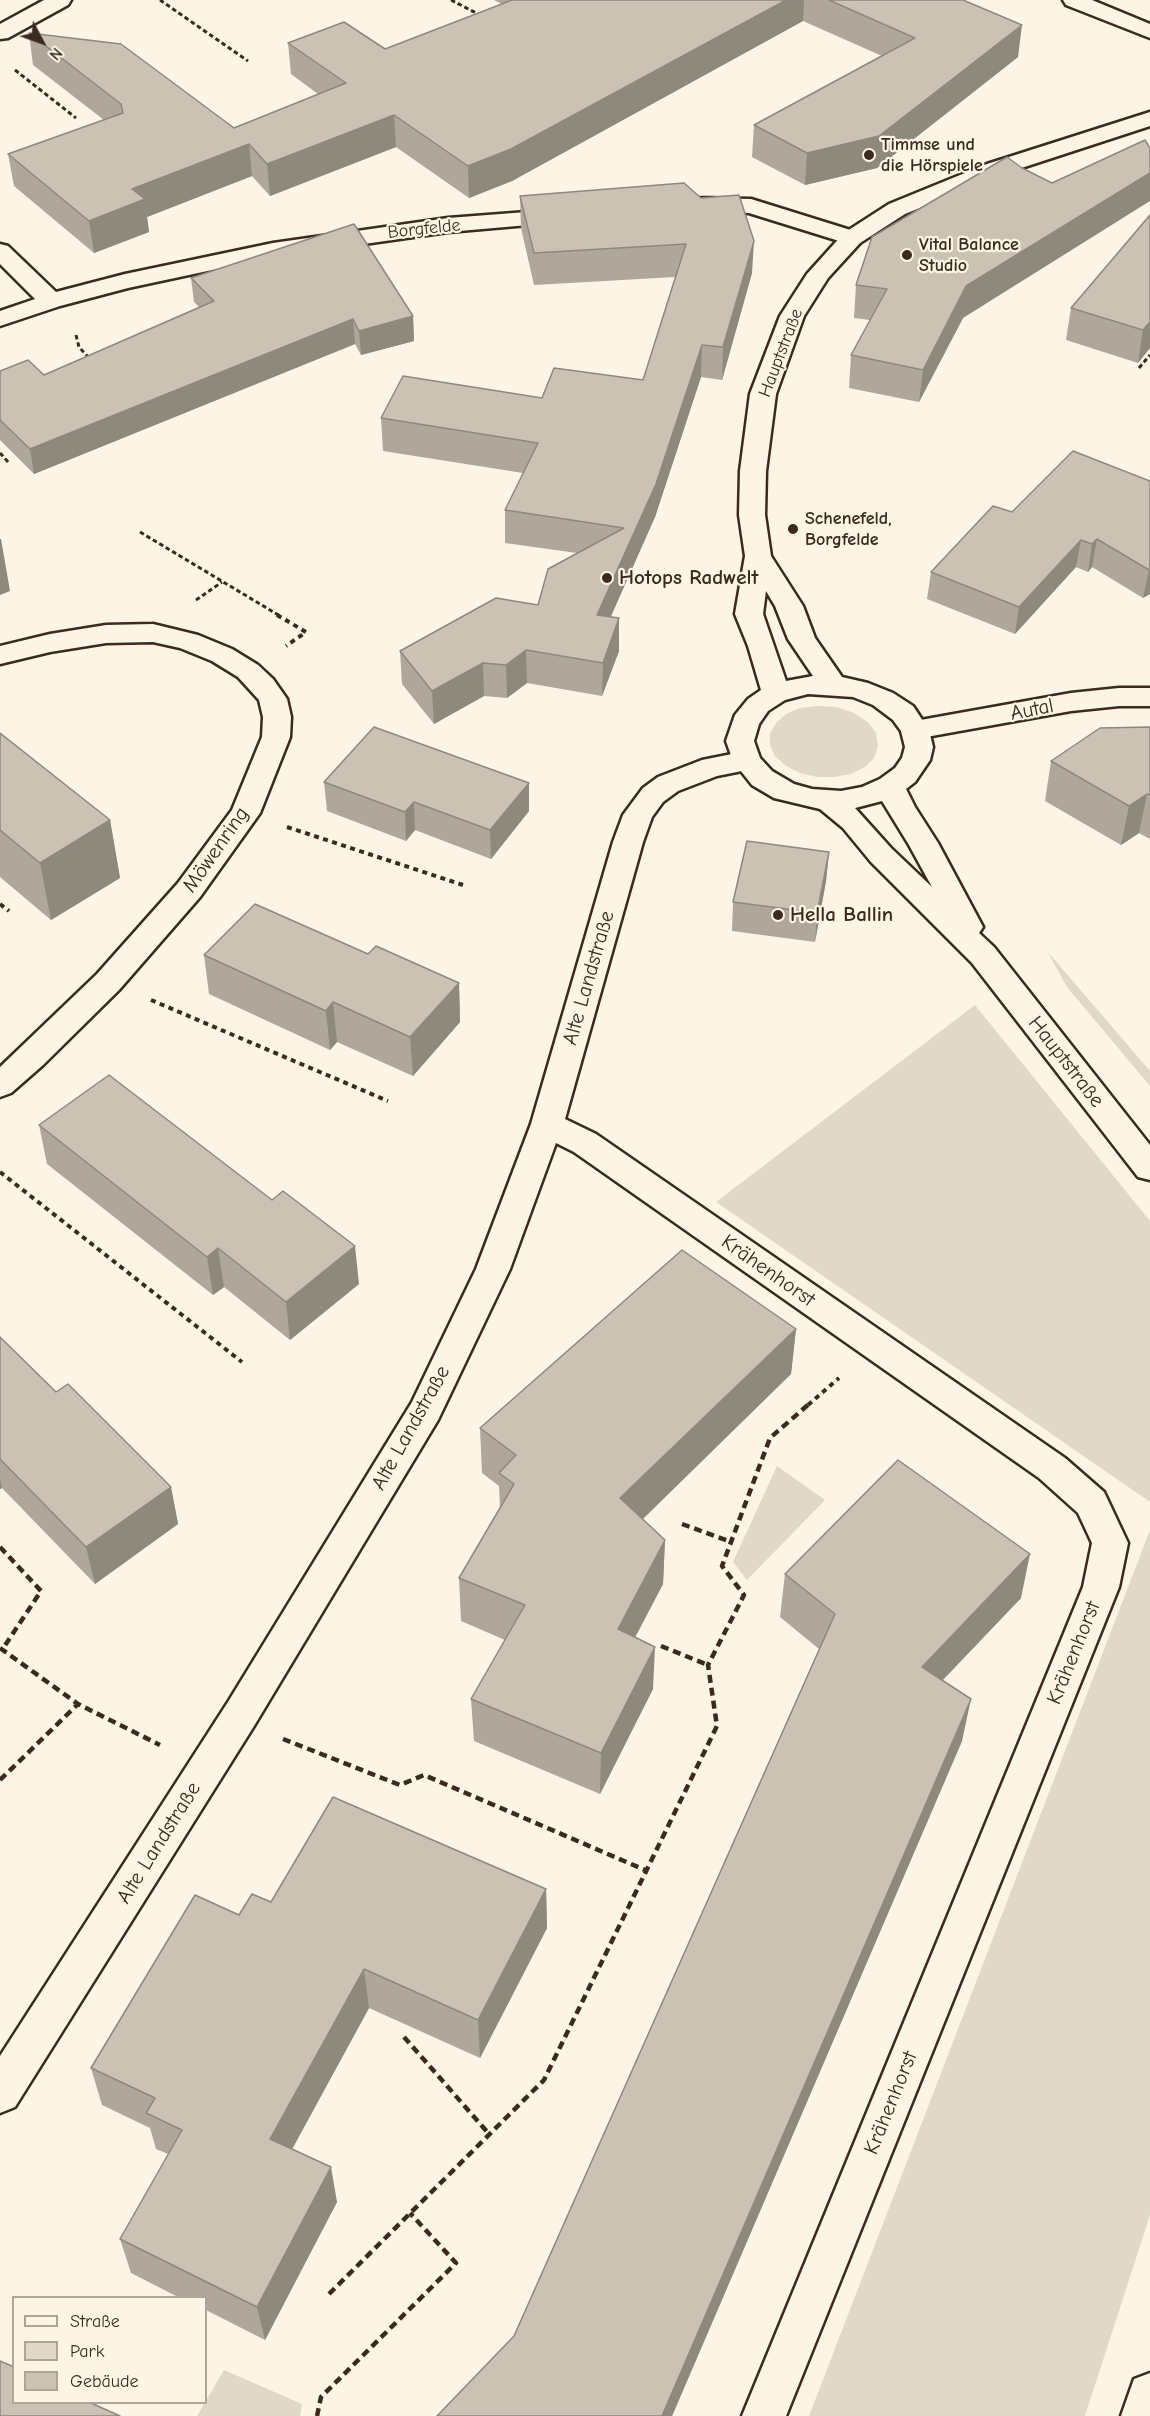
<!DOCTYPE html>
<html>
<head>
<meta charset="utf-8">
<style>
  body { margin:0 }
  #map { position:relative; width:1150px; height:2416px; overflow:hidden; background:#fcf5e5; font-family:"Comic Neue",sans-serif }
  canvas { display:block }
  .legend { position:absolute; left:12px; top:2296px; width:195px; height:108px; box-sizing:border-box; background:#fcf5e5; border:2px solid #afa495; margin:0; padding:8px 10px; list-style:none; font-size:18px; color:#3b2a1e }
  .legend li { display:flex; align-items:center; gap:12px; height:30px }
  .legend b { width:30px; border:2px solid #afa495 }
  .north { position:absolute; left:12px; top:12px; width:60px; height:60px; -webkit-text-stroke:4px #fcf5e5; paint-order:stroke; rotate:131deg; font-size:16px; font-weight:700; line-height:24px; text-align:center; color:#3b2a1e }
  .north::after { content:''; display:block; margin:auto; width:21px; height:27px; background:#3b2a1e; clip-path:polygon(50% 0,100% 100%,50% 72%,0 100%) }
</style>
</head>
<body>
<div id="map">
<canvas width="1150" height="2416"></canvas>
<ul class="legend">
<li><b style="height:8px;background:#fcf5e5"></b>Straße</li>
<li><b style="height:16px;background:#e0d8c8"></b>Park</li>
<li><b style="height:16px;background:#ccc2b3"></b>Gebäude</li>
</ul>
<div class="north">N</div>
</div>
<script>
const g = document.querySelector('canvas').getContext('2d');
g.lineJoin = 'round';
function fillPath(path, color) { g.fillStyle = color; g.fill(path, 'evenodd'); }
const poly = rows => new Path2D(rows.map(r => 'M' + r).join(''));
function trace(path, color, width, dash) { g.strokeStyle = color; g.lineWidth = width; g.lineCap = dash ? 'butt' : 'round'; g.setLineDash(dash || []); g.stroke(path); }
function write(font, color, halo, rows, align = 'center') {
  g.font = font + ' "Comic Neue",sans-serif'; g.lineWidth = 4.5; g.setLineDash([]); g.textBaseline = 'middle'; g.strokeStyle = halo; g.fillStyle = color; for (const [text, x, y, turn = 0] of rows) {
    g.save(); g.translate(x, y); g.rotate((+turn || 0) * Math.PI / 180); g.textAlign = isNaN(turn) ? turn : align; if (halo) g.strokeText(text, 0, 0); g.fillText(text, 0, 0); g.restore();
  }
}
const green = poly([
  [818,706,837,707,854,713,868,722,876,733,878,746,874,758,865,767,851,774,834,777,817,777,800,773,786,766,775,756,770,745,770,734,776,723,786,714,800,708],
  [1047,951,1150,1071,1150,1086,1067,987],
  [975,1005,1150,1221,1150,1502,716,1202],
  [777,1466,825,1500,747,1580,733,1562],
  [1150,1530,1150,2215,1085,2416,809,2416],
  [224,2370,302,2404,300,2416,197,2416]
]);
const pathFar2 = poly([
  [160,0,248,61],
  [451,0,480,15],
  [15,70,76,118],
  [76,335,79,347,90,359],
  [1139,368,1150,355],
  [0,453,9,463],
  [140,532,280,616],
  [196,600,222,582]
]);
const pathFar1 = poly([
  [277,615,306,632,286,646],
  [287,827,463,885],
  [0,904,9,911],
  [151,1000,388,1101],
  [0,1172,242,1362],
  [808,1405,839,1378]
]);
const path = poly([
  [682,1524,731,1542],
  [0,1547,41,1591,2,1650],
  [661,1646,708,1665],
  [0,1648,78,1704,160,1745],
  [283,1739,400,1785,424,1775,645,1870],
  [0,1780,78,1704],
  [404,2037,490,2135],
  [329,2294,544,2080,717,1726,708,1665,744,1595,722,1566,770,1438,809,1404],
  [317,2416,321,2397,456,2263,410,2213]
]);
const minor = poly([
  [44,0,71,0,68,5,8,38,0,39,0,24,44,0],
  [1063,0,1092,0,1150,24,1150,38,1066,5,1063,0],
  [698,198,751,199,860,233,864,238,860,243,852,245,749,213,690,210,686,205,690,200,698,198],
  [566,209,574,211,578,216,574,221,448,232,273,257,128,288,60,306,0,326,0,311,35,299,0,264,0,244,8,246,56,292,125,274,273,243,448,218,566,209],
  [153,624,198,635,232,649,258,665,273,679,287,699,291,717,290,737,260,813,200,897,119,990,43,1065,11,1093,0,1097,0,1067,97,974,178,883,232,810,262,737,263,717,259,700,238,677,212,661,180,648,153,642,106,643,50,652,0,664,0,646,50,634,106,625,153,624],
  [1119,688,1150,688,1150,706,1119,706,1071,711,915,739,905,737,901,730,905,723,915,721,1071,693,1119,688],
  [747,751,757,754,761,761,757,768,717,776,678,791,663,802,652,817,643,842,565,1119,596,1134,1065,1458,1104,1492,1128,1543,1119,1587,786,2416,742,2416,1083,1587,1092,1543,1078,1513,1039,1478,574,1152,556,1143,510,1269,438,1420,254,1726,15,2107,0,2113,0,2056,228,1702,412,1402,476,1269,531,1124,613,842,623,815,643,788,658,777,702,760,747,751]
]);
const major = poly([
  [1150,112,1150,126,1003,174,905,214,860,243,828,278,804,316,776,394,766,471,765,515,771,556,803,606,815,638,842,677,868,683,893,693,913,706,929,730,933,747,930,760,915,782,906,789,915,807,938,843,983,927,979,933,994,947,1150,1145,1150,1180,1138,1177,972,963,871,862,843,828,820,809,774,798,752,785,733,761,726,741,735,715,748,699,761,690,748,646,735,614,745,556,739,515,740,471,750,394,780,316,807,274,844,233,889,204,987,164,1150,112],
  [766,591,775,606,788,639,813,676,786,681,763,614,766,591],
  [808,694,853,697,873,705,893,720,901,731,905,747,902,758,895,768,880,779,862,787,841,791,812,789,794,784,772,771,760,758,754,741,759,724,768,711,785,700,808,694],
  [882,801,909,845,932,887,891,848,855,808,882,801]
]);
const highway = poly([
  [1150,2373,1150,2416,1121,2416,1134,2379,1150,2373]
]);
const wall = poly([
  [494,0,963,0,1018,57,877,168,805,185,752,157,754,125,882,56,803,21,512,181,469,198,396,147,270,196,252,176,147,217,149,232,94,253,14,186,8,154,104,120,33,65,29,33,234,128,318,94,291,74,288,43,385,49,502,4],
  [684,183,752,273,722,380,701,377,655,517,610,617,619,618,619,651,602,696,527,683,507,698,484,696,434,724,402,684,400,651,538,605,577,553,505,543,505,510,523,473,383,451,381,418,542,398,643,380,675,277,534,285,521,228,520,196],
  [1150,215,1150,348,1138,363,1066,340,1071,308],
  [872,237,963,318,919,402,849,388,851,355,870,320,854,318,856,285],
  [191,278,413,316,414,341,361,355,355,344,34,474,0,440,0,371,44,375,199,307,194,302],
  [1150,481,1150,594,1143,598,1092,567,1088,572,1076,567,1015,634,927,599,931,572,1012,512],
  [1150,727,1150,839,1139,833,1121,845,1045,801,1051,761],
  [0,733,110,820,120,878,51,920,0,877],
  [324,782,529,783,529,811,491,859,415,830,406,841,327,811],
  [829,852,826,881,815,942,732,931,733,902],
  [368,954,459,983,460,1022,413,1076,337,1042,330,1050,209,994,204,955],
  [39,1125,359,1284,290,1340,224,1287,213,1295,47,1164],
  [796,1329,791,1374,643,1519,665,1540,663,1584,635,1637,653,1689,600,1794,474,1741,471,1699,505,1640,461,1621,459,1578,500,1508,499,1486,482,1473,480,1428],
  [0,1337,56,1392,171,1487,178,1524,95,1584,2,1488,0,1489],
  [785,1574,1021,1598,942,1681,962,1741,672,2416,437,2416,514,2336,819,1649,780,1617],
  [546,1889,547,1928,480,2058,369,2008,292,2149,337,2202,265,2340,206,2310,206,2298,180,2298,131,2273,120,2239,168,2154,156,2149,150,2128,102,2105,91,2068,239,1915,271,1902]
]);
const shadedWall = poly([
  [786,0,804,0,803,21,512,181,469,198,468,166],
  [1022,25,1018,57,877,168,805,185,807,153],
  [394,115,396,147,270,196,267,164],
  [249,144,252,176,147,217,149,232,94,253,89,221,132,189],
  [1150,173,1150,201,963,318,919,402,923,370,966,286],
  [754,241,752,273,722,380,723,347],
  [413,316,414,341,361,355,359,331],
  [353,319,355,344,34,474,30,449],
  [1150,322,1150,348,1138,363,1143,330],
  [702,345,701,377,655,517,597,648,597,615],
  [0,539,1,539,10,591,0,595],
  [1097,539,1092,567,1088,572,1092,544],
  [1081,540,1076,567,1015,634,1019,607],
  [1150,569,1150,594,1143,598,1149,570],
  [619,618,619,651,602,696,603,663],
  [526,650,527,683,507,698,506,665],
  [483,663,484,696,434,724,432,691],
  [529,783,529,811,491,859,490,830],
  [1147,794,1139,833,1121,845,1129,806],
  [414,802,415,830,406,841,405,812],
  [110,820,120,878,51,920,40,863],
  [829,852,826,881,815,942,817,913],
  [459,983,460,1022,413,1076,410,1037],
  [333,1002,337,1042,330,1050,326,1011],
  [355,1246,359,1284,290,1340,286,1302],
  [218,1248,224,1287,213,1295,207,1257],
  [796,1329,791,1374,619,1542,620,1498],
  [0,1479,2,1488,0,1489],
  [171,1487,178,1524,95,1584,86,1547],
  [665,1540,663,1584,617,1672,618,1629],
  [1030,1554,1021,1598,914,1710,922,1667],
  [655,1647,653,1689,600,1794,601,1753],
  [971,1699,962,1741,672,2416,662,2416],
  [546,1889,547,1928,480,2058,478,2020],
  [364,1969,369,2008,278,2175,270,2139],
  [331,2167,337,2202,265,2340,257,2307]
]);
const building = poly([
  [512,0,786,0,511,149,468,166,394,115,267,164,249,144,132,189,145,199,89,221,8,154,123,113,121,104,29,33,121,44,234,128,346,83,288,43,344,22,385,49,512,0],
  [829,0,963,0,1022,25,879,136,807,153,754,125,915,38,829,0],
  [1145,140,1150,148,1150,173,966,286,923,370,851,355,887,289,856,285,872,237,1007,157,1022,168,1052,183,1145,140],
  [684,183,701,198,739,195,754,241,723,347,702,345,656,484,597,615,619,618,603,663,526,650,506,665,483,663,432,691,400,651,496,598,538,605,548,569,624,528,505,510,538,443,381,418,403,376,542,398,554,368,643,380,686,244,534,253,520,196,684,183],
  [1150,215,1150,322,1143,330,1071,308,1150,215],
  [354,224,413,316,359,331,353,319,30,449,0,420,0,371,28,360,44,375,214,301,191,278,354,224],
  [1073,451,1150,481,1150,569,1149,570,1097,539,1092,544,1081,540,1019,607,931,572,993,506,1012,512,1073,451],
  [374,727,529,783,490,830,414,802,405,812,324,782,374,727],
  [1150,727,1150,795,1147,794,1129,806,1051,761,1100,728,1150,727],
  [0,733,110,820,40,863,0,830,0,733],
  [747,841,829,852,817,913,733,902,747,841],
  [255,904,368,954,376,946,459,983,410,1037,333,1002,326,1011,204,955,255,904],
  [109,1075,272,1200,283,1191,355,1246,286,1302,218,1248,207,1257,39,1125,109,1075],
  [682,1250,796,1329,620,1498,665,1540,618,1629,655,1647,601,1753,471,1699,525,1605,459,1578,514,1484,499,1473,516,1455,480,1428,682,1250],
  [0,1337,56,1392,68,1384,171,1487,86,1547,0,1459,0,1337],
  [898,1460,1030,1554,922,1667,971,1699,662,2416,437,2416,514,2336,835,1614,785,1574,898,1460],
  [333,1797,546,1889,478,2020,364,1969,270,2139,331,2167,257,2307,120,2239,182,2130,146,2113,155,2098,91,2068,195,1895,239,1915,252,1894,271,1902,333,1797],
  [0,2361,14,2367,14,2403,91,2403,120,2416,0,2416,0,2361]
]);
const markers = [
  [869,155,6,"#3b2a1e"],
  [907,255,6,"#3b2a1e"],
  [793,529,6,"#3b2a1e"],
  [607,578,6,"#3b2a1e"],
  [778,915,6,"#3b2a1e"]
];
const farPoinames = [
  ["Timmse und",881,145],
  ["die Hörspiele",881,166],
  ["Vital Balance",919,245],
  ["Studio",919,266],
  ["Schenefeld,",805,519],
  ["Borgfelde",805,540]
];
const farStreetnames = [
  ["Borgfelde",424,229,-6],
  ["Hauptstraße",781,353,-69]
];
const poiNames = [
  ["Hotops Radwelt",619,578],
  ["Hella Ballin",790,915]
];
const streetNames = [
  ["Autal",1032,710,-11],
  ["Möwenring",216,850,-55],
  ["Alte Landstraße",589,978,-74],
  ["Hauptstraße",1066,1062,52],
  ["Krähenhorst",768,1271,35],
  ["Alte Landstraße",411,1428,-61],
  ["Krähenhorst",1074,1653,-68],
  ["Alte Landstraße",159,1843,-58],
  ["Krähenhorst",891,2103,-68]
];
fillPath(green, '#e0d8c8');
trace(minor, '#3b2a1e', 5);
trace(major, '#3b2a1e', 5);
trace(highway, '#3b2a1e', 5);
trace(pathFar2, '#3b2a1e', 3, [4.5, 3]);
trace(pathFar1, '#3b2a1e', 4, [5, 4.5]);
trace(path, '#3b2a1e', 4.5, [8, 5]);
fillPath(minor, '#fcf5e5');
fillPath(major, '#fcf5e5');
fillPath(highway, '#fcf5e5');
fillPath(wall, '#afa79a');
fillPath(shadedWall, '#8f887d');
fillPath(building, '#ccc2b3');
trace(building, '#8f887d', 1.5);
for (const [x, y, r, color] of markers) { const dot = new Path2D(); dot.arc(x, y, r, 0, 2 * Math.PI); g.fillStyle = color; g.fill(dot); trace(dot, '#fcf5e5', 2); }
write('bold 18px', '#3b2a1e', '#fcf5e5', farPoinames, 'left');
write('18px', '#3b2a1e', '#fcf5e5', farStreetnames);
write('bold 21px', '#3b2a1e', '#fcf5e5', poiNames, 'left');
write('21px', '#3b2a1e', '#fcf5e5', streetNames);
</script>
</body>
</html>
